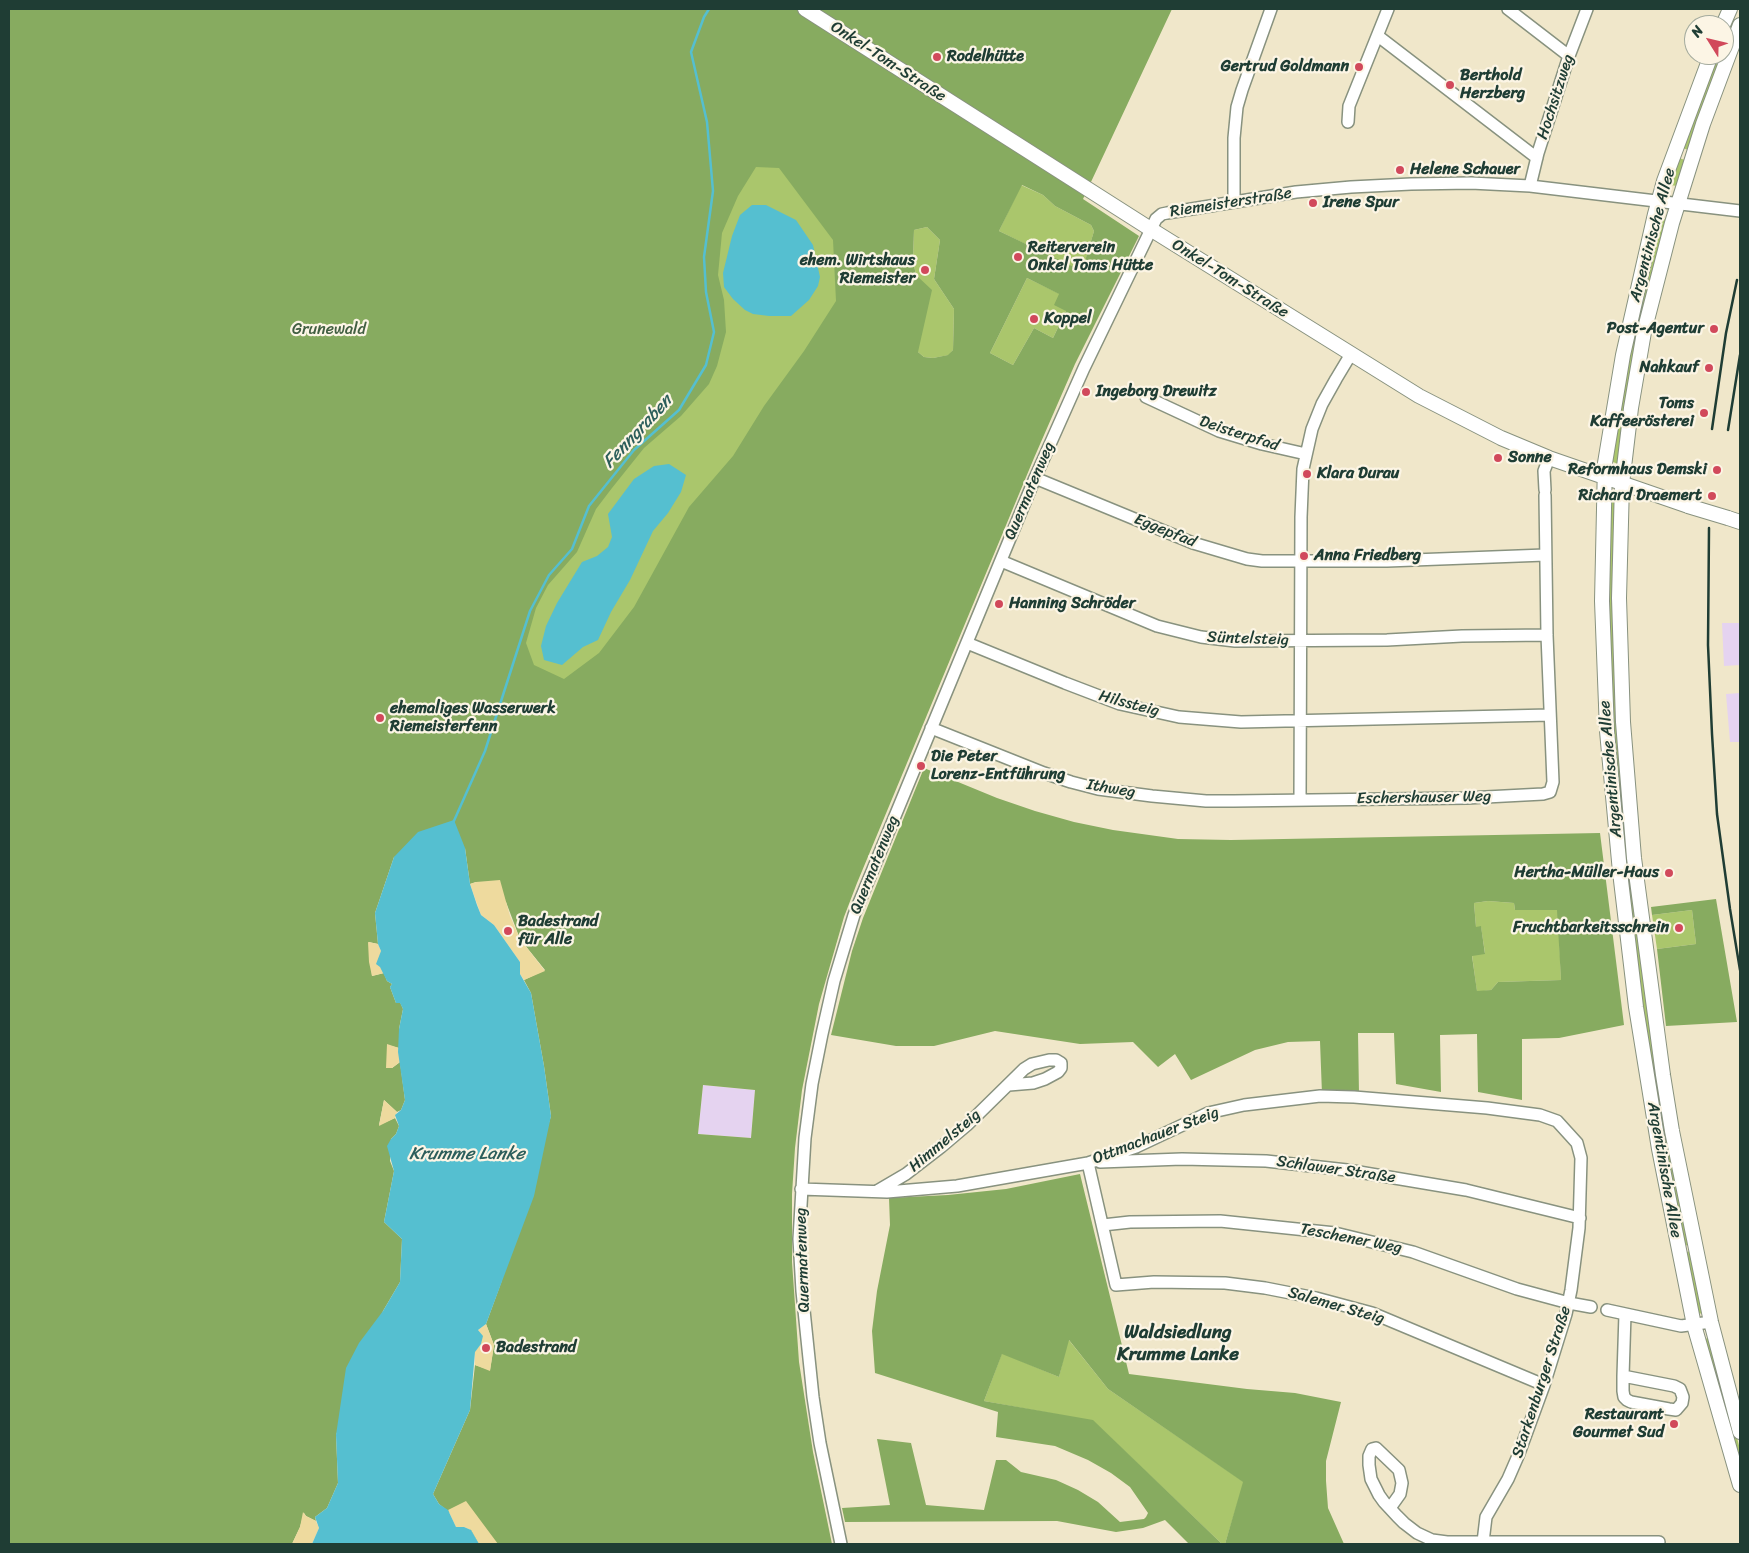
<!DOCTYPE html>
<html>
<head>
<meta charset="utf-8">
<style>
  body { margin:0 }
  #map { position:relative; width:1749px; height:1553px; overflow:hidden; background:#f0e7ca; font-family:Sriracha,sans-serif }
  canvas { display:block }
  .frame { position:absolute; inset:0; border:10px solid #1f3d34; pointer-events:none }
  .north { position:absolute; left:1684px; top:15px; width:50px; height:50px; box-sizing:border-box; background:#fcf5e5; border:1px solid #a4ab9e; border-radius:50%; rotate:306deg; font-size:14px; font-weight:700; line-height:20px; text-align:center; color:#1f3d34 }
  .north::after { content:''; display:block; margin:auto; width:18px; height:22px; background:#d1495b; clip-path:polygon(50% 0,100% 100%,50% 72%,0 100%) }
</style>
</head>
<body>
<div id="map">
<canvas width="1749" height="1553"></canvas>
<div class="frame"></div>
<div class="north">N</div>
</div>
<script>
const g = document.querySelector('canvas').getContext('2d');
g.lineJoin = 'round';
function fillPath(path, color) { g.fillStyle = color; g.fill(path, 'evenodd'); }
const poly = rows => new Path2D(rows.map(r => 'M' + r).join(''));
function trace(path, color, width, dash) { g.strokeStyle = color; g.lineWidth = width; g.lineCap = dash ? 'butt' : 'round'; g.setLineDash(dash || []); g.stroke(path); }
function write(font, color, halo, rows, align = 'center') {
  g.font = font + ' Sriracha,sans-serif'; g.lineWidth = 4.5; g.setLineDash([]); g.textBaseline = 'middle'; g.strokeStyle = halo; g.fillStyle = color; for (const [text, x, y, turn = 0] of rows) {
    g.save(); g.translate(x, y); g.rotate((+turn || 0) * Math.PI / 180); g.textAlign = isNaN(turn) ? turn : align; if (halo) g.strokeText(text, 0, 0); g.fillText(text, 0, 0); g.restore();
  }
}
const built = poly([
  [1722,623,1740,623,1740,665,1724,666],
  [1740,693,1740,742,1730,742,1726,694],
  [703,1085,755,1090,751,1138,698,1134]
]);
const green = poly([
  [1716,55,1723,55,1689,150,1682,148],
  [833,77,855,327,653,628,475,754,486,707,704,212],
  [1679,158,1685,160,1678,186,1669,185],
  [1021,185,1043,195,1055,206,1091,225,1094,231,1082,272,999,231],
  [1660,218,1668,220,1620,465,1611,461,1631,348],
  [927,227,940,240,934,279,954,309,953,350,949,355,933,358,924,357,918,352,916,275,913,261,914,230],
  [1027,278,1060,294,1066,311,1053,338,1034,328,1013,365,990,353],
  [1608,497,1617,499,1613,621,1614,657,1617,722,1626,828,1620,829,1608,657],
  [1627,837,1689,1245,1683,1246,1649,1062,1621,838],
  [1488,901,1514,903,1515,910,1558,910,1561,980,1498,982,1491,990,1477,992,1472,955,1485,953,1481,927,1476,927,1474,903],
  [1692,910,1696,944,1657,949,1652,915],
  [1690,1251,1704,1313,1697,1314,1684,1253],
  [1710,1338,1740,1449,1740,1469,1703,1339],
  [1068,1339,1108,1389,1244,1482,1225,1544,1222,1544,1093,1421,984,1401,1002,1353,1059,1377]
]);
const forest = poly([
  [9,9,1172,9,1083,199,1139,236,1075,364,1034,458,857,883,844,917,819,1004,802,1090,795,1148,792,1194,792,1262,799,1362,813,1452,832,1544,479,1544,471,1530,439,1504,433,1494,470,1410,475,1365,490,1370,494,1345,486,1324,501,1283,551,1116,544,1066,531,993,524,980,545,970,520,939,506,902,476,882,470,884,465,848,394,857,375,913,378,944,369,942,372,976,384,973,387,981,392,984,390,987,396,1003,400,1002,403,1009,399,1029,399,1048,387,1045,387,1056,392,1068,400,1062,405,1100,401,1110,397,1112,384,1100,379,1125,395,1118,399,1126,396,1134,391,1139,390,1161,394,1171,384,1222,402,1239,400,1282,383,1311,336,1435,338,1483,327,1508,315,1517,316,1521,306,1516,304,1513,300,1527,292,1544,9,1544],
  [756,167,779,168,833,240,836,301,804,351,764,406,733,456,689,507,634,607,599,653,564,679,534,665,526,643,536,608,548,585,577,552,596,509,612,488,644,448,681,416,709,384,717,366,726,332,724,300,718,275,722,233,738,196],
  [1022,185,1043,195,1055,206,1091,225,1094,231,1082,271,999,231],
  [927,227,940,240,934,279,954,309,953,350,948,355,933,358,924,357,918,352,932,290,916,275,913,261,914,230],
  [1027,278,1059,294,1054,305,1066,311,1053,338,1034,328,1013,365,990,353],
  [703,1085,755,1090,751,1138,698,1134],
  [924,768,997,798,1035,811,1074,822,1113,830,1178,839,1231,840,1600,833,1624,1025,1559,1038,1522,1039,1522,1100,1478,1092,1477,1034,1440,1035,1441,1092,1396,1084,1394,1033,1358,1033,1359,1094,1322,1094,1320,1041,1288,1042,1255,1050,1191,1080,1175,1054,1158,1067,1133,1042,1080,1044,995,1031,934,1046,896,1046,831,1035,852,951,863,918],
  [1488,901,1514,903,1515,910,1557,910,1561,980,1498,982,1491,990,1477,991,1472,956,1485,954,1481,926,1476,927,1474,903],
  [1716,899,1737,1022,1666,1026,1657,949,1696,944,1692,910,1652,915,1651,907],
  [1080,1174,1129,1374,1247,1389,1295,1393,1341,1402,1326,1461,1326,1481,1328,1508,1344,1544,1225,1544,1243,1482,1108,1389,1069,1340,1059,1377,1002,1354,984,1401,1093,1420,1222,1544,1189,1544,1165,1520,1143,1528,1116,1532,1057,1521,845,1522,842,1508,890,1505,877,1439,911,1443,926,1505,984,1510,996,1460,1006,1460,1021,1472,1056,1480,1078,1490,1098,1502,1120,1522,1144,1519,1146,1517,1148,1513,1130,1487,1111,1473,1088,1460,1055,1446,996,1437,998,1412,875,1373,872,1331,877,1291,890,1225,889,1198,948,1195,1006,1189]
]);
const sand = poly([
  [500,880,510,916,520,939,545,971,524,980,520,974,520,962,494,925,481,915,470,884,476,882],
  [368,942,378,944,381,951,380,966,384,973,372,976,369,962],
  [387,1044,399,1048,400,1062,392,1068,386,1068],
  [384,1100,397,1112,395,1118,379,1126],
  [486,1324,494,1345,490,1371,475,1365,475,1351,481,1344,481,1334,478,1330],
  [466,1501,498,1544,479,1544,471,1530,464,1527,456,1527,448,1510],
  [303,1512,306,1516,316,1521,319,1528,312,1544,292,1544,300,1527]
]);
const water = poly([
  [752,205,766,205,796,220,813,245,820,277,818,286,809,300,791,316,769,316,753,314,745,310,733,299,724,287,723,273,732,236,740,215],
  [669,464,686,475,681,492,668,513,653,531,630,580,611,612,598,640,583,647,562,665,544,660,541,646,546,626,557,603,582,562,597,556,608,547,612,537,608,514,634,479,654,466],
  [454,820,465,848,470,884,477,905,481,915,494,925,520,962,520,974,531,993,544,1066,551,1116,534,1196,486,1324,478,1330,483,1336,481,1344,475,1352,470,1410,433,1494,439,1504,448,1510,456,1527,464,1527,471,1530,479,1544,312,1544,319,1528,315,1517,327,1508,338,1483,336,1435,346,1368,359,1343,383,1311,400,1282,402,1239,384,1222,394,1171,387,1146,391,1139,396,1134,399,1126,395,1115,401,1110,405,1100,398,1052,399,1029,403,1009,400,1003,396,1003,390,987,392,984,387,981,380,967,376,964,381,951,378,944,375,913,394,857,418,832]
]);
const stream = poly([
  [453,823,485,751,530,611,549,575,572,549,589,506,634,450,679,410,706,365,714,332,706,292,704,257,713,191,707,122,691,52,704,17,709,9]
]);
const minor = poly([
  [1508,9,1569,56],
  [1378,36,1537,158],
  [1348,122,1349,106,1388,9],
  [1530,186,1538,153,1569,56,1587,9],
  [1234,201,1234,138,1237,107,1242,90,1271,9],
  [1146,397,1219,431,1262,444,1306,454],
  [1035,478,1193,543,1247,559,1262,561,1387,561,1545,555],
  [1545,490,1544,471,1549,458],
  [1001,561,1157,626,1201,637,1235,641,1387,640,1462,636,1547,635],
  [967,643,1065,683,1120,704,1179,717,1241,722,1550,715],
  [931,728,1044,773,1071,782,1098,789,1152,796,1206,801,1234,801,1467,798,1543,794,1550,792,1553,782,1547,635,1545,495],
  [1300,799,1301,517,1303,469,1312,429,1322,404,1336,379,1351,354],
  [1100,1162,1182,1159,1266,1161,1347,1170,1466,1190,1580,1218],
  [1088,1163,1116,1285,1154,1282,1225,1283,1265,1288,1316,1298,1372,1313,1544,1385],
  [801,1189,887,1192,957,1186,1088,1163,1136,1147,1208,1113,1244,1105,1320,1096,1354,1097,1487,1108,1540,1115,1557,1121,1577,1143,1581,1158,1579,1228,1571,1290,1566,1314,1544,1385,1518,1456,1508,1479,1486,1517,1483,1542],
  [877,1191,906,1174,941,1147,967,1125,1024,1069,1032,1064,1049,1060,1056,1060,1061,1063,1061,1068,1058,1072,1045,1079,1033,1083,1009,1085],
  [1103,1225,1130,1222,1220,1221,1335,1233,1413,1252,1517,1289,1569,1303,1591,1307],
  [1607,1310,1681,1326,1711,1322],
  [1623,1376,1674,1386,1680,1389,1683,1397,1682,1403,1676,1410,1669,1409,1631,1402,1627,1400,1624,1397,1623,1391,1623,1376,1625,1314],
  [1390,1508,1400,1494,1402,1483,1399,1470,1376,1448,1372,1449,1369,1456,1369,1465,1371,1479,1379,1495,1384,1502,1397,1516,1404,1523,1417,1533,1432,1540,1447,1542,1659,1542],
  [841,1544,820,1443,813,1397,802,1291,799,1239,805,1138,812,1084,822,1034,834,981,854,915,888,833,1035,478,1084,368,1156,219,1162,214,1167,213,1296,192,1351,187,1411,184,1471,183,1530,186,1740,211]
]);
const major = poly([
  [805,9,1152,230,1419,396,1501,438,1549,458,1688,506],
  [1723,25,1730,9],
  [1740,25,1703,124,1672,223,1644,332,1631,408,1622,484,1619,598,1623,722,1634,858,1663,1075,1672,1131,1711,1322,1740,1432],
  [1711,55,1664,181,1655,214,1623,355,1605,463,1602,601,1607,731,1620,872,1636,1007,1659,1149,1694,1325,1740,1485],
  [1728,518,1740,522]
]);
const rail = poly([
  [1712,429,1726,333,1737,280],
  [1728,430,1740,355],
  [1709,528,1708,645,1712,734,1717,814,1730,909,1740,970]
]);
const majorBridge = poly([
  [1688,506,1728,518]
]);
const markers = [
  [937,57,5,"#d1495b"],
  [1359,67,5,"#d1495b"],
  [1450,85,5,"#d1495b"],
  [1400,170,5,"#d1495b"],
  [1313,203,5,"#d1495b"],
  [1018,257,5,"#d1495b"],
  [925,270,5,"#d1495b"],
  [1034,319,5,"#d1495b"],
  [1714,329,5,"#d1495b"],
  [1709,368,5,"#d1495b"],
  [1086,392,5,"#d1495b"],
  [1704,413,5,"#d1495b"],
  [1498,458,5,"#d1495b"],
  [1717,470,5,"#d1495b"],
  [1307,474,5,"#d1495b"],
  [1712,496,5,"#d1495b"],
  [1304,556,5,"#d1495b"],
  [999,604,5,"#d1495b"],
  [380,718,5,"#d1495b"],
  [921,766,5,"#d1495b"],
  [1669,873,5,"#d1495b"],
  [1679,928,5,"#d1495b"],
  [508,931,5,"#d1495b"],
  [486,1348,5,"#d1495b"],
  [1674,1424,5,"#d1495b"]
];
const poiNames = [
  ["Rodelhütte",947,57],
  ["Gertrud Goldmann",1349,67,"right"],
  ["Berthold",1460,76],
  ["Herzberg",1460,94],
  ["Helene Schauer",1410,170],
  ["Irene Spur",1323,203],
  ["Reiterverein",1028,248],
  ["Onkel Toms Hütte",1028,266],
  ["ehem. Wirtshaus",915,261,"right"],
  ["Riemeister",915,279,"right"],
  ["Koppel",1044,319],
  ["Post-Agentur",1704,329,"right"],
  ["Nahkauf",1699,368,"right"],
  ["Ingeborg Drewitz",1096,392],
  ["Toms",1694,404,"right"],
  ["Kaffeerösterei",1694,422,"right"],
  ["Sonne",1508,458],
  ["Reformhaus Demski",1707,470,"right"],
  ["Klara Durau",1317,474],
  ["Richard Draemert",1702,496,"right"],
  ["Anna Friedberg",1314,556],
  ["Hanning Schröder",1009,604],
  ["ehemaliges Wasserwerk",390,709],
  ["Riemeisterfenn",390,727],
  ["Die Peter",931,757],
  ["Lorenz-Entführung",931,775],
  ["Hertha-Müller-Haus",1659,873,"right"],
  ["Badestrand",518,922],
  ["für Alle",518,940],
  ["Fruchtbarkeitsschrein",1669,928,"right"],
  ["Badestrand",496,1348],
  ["Restaurant",1664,1415,"right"],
  ["Gourmet Sud",1664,1433,"right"]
];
const streetNames = [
  ["Onkel-Tom-Straße",888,62,33],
  ["Hochsitzweg",1556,97,-72],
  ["Riemeisterstraße",1231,203,-9],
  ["Argentinische Allee",1653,235,-75],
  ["Onkel-Tom-Straße",1230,279,32],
  ["Deisterpfad",1239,434,18],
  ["Quermatenweg",1030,491,-67],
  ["Eggepfad",1165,531,22],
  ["Süntelsteig",1248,639,2],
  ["Hilssteig",1129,704,15],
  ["Argentinische Allee",1611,769,-95],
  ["Ithweg",1111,789,10],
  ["Eschershauser Weg",1424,798,-1],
  ["Quermatenweg",875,865,-68],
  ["Ottmachauer Steig",1156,1136,-21],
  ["Himmelsteig",945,1141,-40],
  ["Schlawer Straße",1336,1170,8],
  ["Argentinische Allee",1664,1170,80],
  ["Teschener Weg",1351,1239,11],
  ["Quermatenweg",803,1260,-92],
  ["Salemer Steig",1336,1306,16],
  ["Starkenburger Straße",1542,1382,-72]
];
const parkNames = [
  ["Grunewald",329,330]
];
const waterNames = [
  ["Fenngraben",638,432,-47],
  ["Krumme Lanke",467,1154]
];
const quarterNames = [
  ["Waldsiedlung",1178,1333],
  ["Krumme Lanke",1178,1355]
];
fillPath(built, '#e5d3f0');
fillPath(green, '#aac66c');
fillPath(forest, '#87ab60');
fillPath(sand, '#eeda9e');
fillPath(water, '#55bfd0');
trace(stream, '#55bfd0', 2.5);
trace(minor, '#88927f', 14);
trace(major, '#88927f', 16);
trace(minor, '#fff', 11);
trace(major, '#fff', 14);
trace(rail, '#1f3d34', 2.5);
trace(majorBridge, '#88927f', 16, []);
trace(majorBridge, '#fff', 14);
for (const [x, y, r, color] of markers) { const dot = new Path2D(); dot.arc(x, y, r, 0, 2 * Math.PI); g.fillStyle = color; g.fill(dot); trace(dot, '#fcf5e5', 2); }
write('bold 16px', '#1f3d34', '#fcf5e5', poiNames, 'left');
write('16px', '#1f3d34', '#fcf5e5', streetNames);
write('16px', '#425f42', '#fcf5e5', parkNames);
write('italic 18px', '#2c5e5b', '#fcf5e5', waterNames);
write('bold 19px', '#1f3d34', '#fcf5e5', quarterNames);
</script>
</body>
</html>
